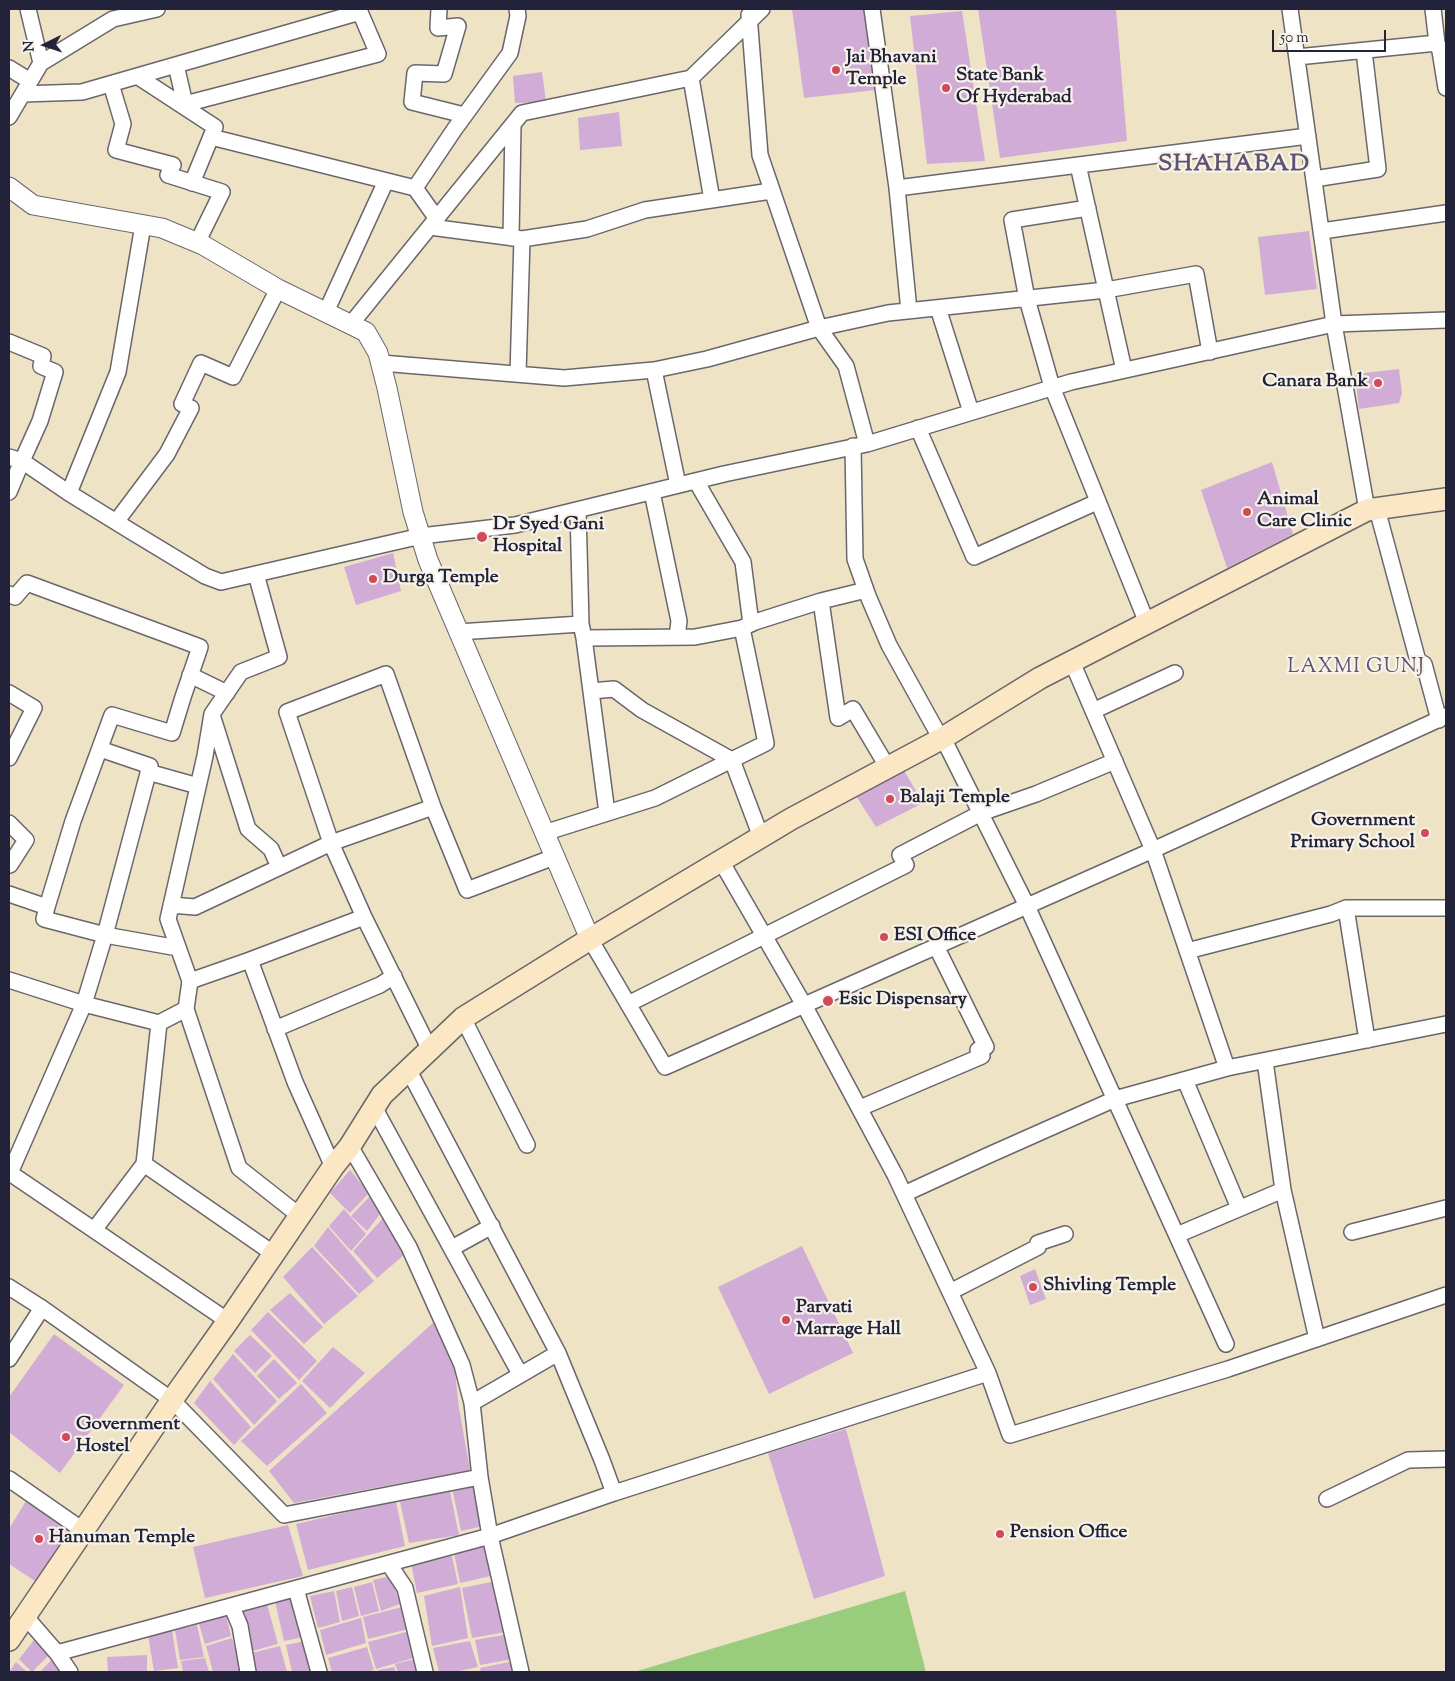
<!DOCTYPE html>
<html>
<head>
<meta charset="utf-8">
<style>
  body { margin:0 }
  #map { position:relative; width:1455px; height:1681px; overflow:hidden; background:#efe3c6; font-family:"Sorts Mill Goudy",serif }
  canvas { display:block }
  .frame { position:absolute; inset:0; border:10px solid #22223b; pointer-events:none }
  .north { position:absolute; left:20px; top:20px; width:50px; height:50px; -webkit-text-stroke:4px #f7f3e8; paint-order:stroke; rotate:266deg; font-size:14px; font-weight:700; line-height:20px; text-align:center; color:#22223b }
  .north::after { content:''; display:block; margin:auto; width:18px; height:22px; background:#22223b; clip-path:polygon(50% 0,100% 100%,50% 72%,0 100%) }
  .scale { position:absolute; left:1272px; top:30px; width:114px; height:22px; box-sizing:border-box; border:2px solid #22223b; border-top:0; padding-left:6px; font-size:15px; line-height:18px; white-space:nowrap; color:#22223b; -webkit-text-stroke:4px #f7f3e8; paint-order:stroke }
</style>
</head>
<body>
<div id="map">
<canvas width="1455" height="1681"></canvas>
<div class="frame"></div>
<div class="north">N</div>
<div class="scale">50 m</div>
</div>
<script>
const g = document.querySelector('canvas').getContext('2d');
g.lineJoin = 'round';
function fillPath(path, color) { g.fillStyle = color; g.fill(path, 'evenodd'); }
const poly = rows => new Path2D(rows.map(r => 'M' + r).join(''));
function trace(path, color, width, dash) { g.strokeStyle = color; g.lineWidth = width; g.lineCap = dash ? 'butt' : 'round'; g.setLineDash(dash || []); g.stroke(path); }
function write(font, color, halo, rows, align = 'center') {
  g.font = font + ' "Sorts Mill Goudy",serif'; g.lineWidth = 4.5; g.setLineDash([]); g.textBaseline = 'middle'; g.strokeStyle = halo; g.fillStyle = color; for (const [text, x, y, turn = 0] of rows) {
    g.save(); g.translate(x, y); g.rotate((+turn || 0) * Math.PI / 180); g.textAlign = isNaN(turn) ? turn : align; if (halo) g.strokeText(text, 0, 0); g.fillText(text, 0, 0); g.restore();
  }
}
const green = poly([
  [905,1591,926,1672,634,1672]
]);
const building = poly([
  [792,9,865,9,876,90,804,98],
  [978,9,1116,9,1127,141,1000,158],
  [962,11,985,161,927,164,910,16],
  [542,72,546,102,515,103,513,76],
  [619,112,622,146,580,150,578,118],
  [1309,231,1317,289,1265,295,1258,237],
  [1399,369,1402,393,1399,403,1359,409,1355,374],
  [1272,462,1293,534,1227,568,1201,490],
  [393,553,401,591,356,605,344,567],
  [902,767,923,803,876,827,856,796],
  [350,1170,369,1193,350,1213,330,1193],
  [370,1196,384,1209,367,1231,351,1216],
  [344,1209,366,1234,351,1251,329,1226],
  [385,1216,404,1255,377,1278,353,1251],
  [328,1227,374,1281,359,1294,314,1246],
  [802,1246,853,1353,769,1394,718,1287],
  [312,1247,358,1296,324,1324,283,1277],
  [1035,1269,1046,1299,1030,1305,1020,1276],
  [290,1293,323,1327,304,1344,270,1310],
  [268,1312,317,1361,299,1380,251,1330],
  [434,1322,455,1372,459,1408,470,1470,294,1503,269,1471],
  [54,1334,124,1385,60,1473,9,1432,9,1397],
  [250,1335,272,1356,255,1373,234,1351],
  [333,1347,365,1373,330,1408,302,1381],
  [233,1354,277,1401,254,1425,213,1379],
  [274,1359,297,1383,279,1399,257,1376],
  [210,1381,251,1427,234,1445,194,1403],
  [301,1384,327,1413,267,1466,241,1441],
  [846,1429,885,1576,814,1599,768,1453],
  [475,1485,484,1526,461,1531,452,1488],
  [450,1491,459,1535,409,1543,400,1502],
  [26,1501,74,1533,38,1583,9,1564,9,1529],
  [396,1501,405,1546,308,1570,296,1524],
  [288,1525,303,1576,205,1598,193,1547],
  [488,1543,495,1575,460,1583,454,1553],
  [451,1552,458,1584,417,1593,411,1563],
  [391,1576,400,1604,381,1611,373,1580],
  [496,1581,506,1632,472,1638,462,1588],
  [372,1582,379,1611,361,1616,354,1587],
  [352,1587,359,1616,342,1621,336,1591],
  [460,1587,468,1638,432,1646,424,1596],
  [334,1591,340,1622,318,1628,310,1596],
  [295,1597,304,1637,284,1641,275,1601],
  [267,1604,278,1644,252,1651,242,1610],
  [402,1607,409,1629,368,1639,363,1617],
  [226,1615,231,1636,205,1644,199,1624],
  [361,1618,366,1643,326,1655,320,1630],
  [197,1625,204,1657,180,1660,175,1630],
  [172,1630,178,1668,154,1671,148,1635],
  [410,1631,417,1657,376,1669,368,1642],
  [509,1634,513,1659,480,1665,475,1640],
  [232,1638,242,1672,213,1672,206,1646],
  [34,1640,49,1655,32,1672,19,1659],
  [305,1641,314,1672,292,1672,286,1645],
  [470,1641,478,1667,454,1672,439,1672,433,1648],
  [280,1646,287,1672,256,1672,252,1653],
  [367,1647,374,1670,365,1672,332,1672,328,1658],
  [147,1655,147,1672,108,1672,107,1657],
  [205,1658,209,1672,183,1672,181,1661],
  [419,1658,421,1672,398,1672,395,1664],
  [52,1659,60,1672,40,1672],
  [514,1661,516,1672,481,1672,480,1668],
  [16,1662,27,1672,9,1672],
  [394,1667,396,1672,378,1672,378,1670]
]);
const minor = poly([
  [28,9,41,63],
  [439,9,438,28,458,26,444,74,415,73,412,102,464,115],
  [872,9,897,188,1308,136],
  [1290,9,1334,324,1367,510],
  [1433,9,1437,43,1440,51,1446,51],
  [749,15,760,155,819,328,846,366,867,444],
  [1440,51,1446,88],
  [1297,57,1437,43],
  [176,65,185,104,378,54,360,12],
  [9,68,30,81],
  [137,76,215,127,192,183],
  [691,78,712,200],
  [111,84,123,124,116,150,173,165,168,175,222,192,197,243],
  [23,94,82,92,360,12,359,9],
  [9,117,41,63,113,19,157,9],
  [211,137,415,188],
  [1078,165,1124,370],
  [1314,179,1378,169,1364,51],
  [897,188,909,311],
  [1088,208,1012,220,1027,299,1052,387,1147,623],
  [437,219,415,188,454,130,510,53,518,16,517,9],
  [430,227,522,239,587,229,645,210,771,191],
  [1322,231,1446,213],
  [511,238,513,125],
  [938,308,971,412],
  [326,312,386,181],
  [351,324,522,113,691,78,762,9],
  [9,342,43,356,41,366,55,372,40,421,22,461,9,457],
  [381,363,564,378,654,370,707,359,819,328,888,313,1106,290,1196,274,1210,352],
  [654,370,678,485],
  [518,374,522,239],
  [918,428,974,557,1097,502],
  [853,446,855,559,868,596,889,645,941,739],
  [696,481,743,562,751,624],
  [9,492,22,461,69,493,129,530,205,576,221,582,421,536,515,525,724,474,867,444,1071,382,1334,324,1446,320],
  [652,492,679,621,677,637],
  [69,493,118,372,143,225],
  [1377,509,1418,661,1424,664,1439,720],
  [578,510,581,624],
  [116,522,167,454,191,408,182,404,201,363,233,377,278,289],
  [9,594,15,597,27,583,200,647,183,697,172,733,112,715,73,821,47,907,9,894],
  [821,601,866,590],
  [742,628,755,622,821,601,838,718,853,709,888,768],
  [458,632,581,624,584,638,695,637,742,628,766,743,655,798,544,833],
  [584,638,607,813],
  [1072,662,1153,850,1227,1068],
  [190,675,227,693],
  [591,691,614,689,642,710,732,760,761,837],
  [9,693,34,708,9,758],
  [1093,711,1175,673],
  [213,718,248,829,271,849,279,867],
  [943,738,1027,906,1226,1344],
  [148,772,198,786],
  [9,823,26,840,10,865],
  [171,905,195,907,331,843,287,712,386,674,433,807],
  [47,907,44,919,105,935,150,766,100,749],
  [364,917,331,843,433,807,467,890,554,857],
  [590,939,665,1067,1153,850,1446,716],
  [178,948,105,935,84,1004,10,1173,228,1321],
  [1187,951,1331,914,1346,908],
  [9,980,84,1004,159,1023,186,1009,190,981,250,960],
  [190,981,168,919,205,756,212,714,241,672,279,657,256,574],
  [628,1004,906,865,900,855,981,813,1036,794,1115,761],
  [186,1009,239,1168,300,1216],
  [463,1018,527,1145],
  [159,1023,144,1164,274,1254],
  [275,1029,380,985,394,976],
  [1367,1040,1346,908,1446,908],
  [1265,1061,1283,1190],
  [409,1071,558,1353],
  [1185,1080,1239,1208],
  [374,1107,520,1374],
  [860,1108,982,1056,978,1050,986,1047,936,946],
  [350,1146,409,1247,462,1365,472,1403,480,1477,490,1536,521,1672],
  [333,1167,295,1082,250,960,364,917,430,1050],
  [904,1194,989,1155,1115,1099,1227,1068,1446,1024],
  [94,1230,144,1164],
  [1352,1232,1446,1208],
  [1177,1235,1283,1190,1317,1339],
  [452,1248,492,1226],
  [9,1287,42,1308,172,1400,284,1515,480,1477],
  [950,1292,1038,1247,1038,1243,1065,1234],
  [9,1359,42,1308],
  [988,1373,1010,1435,1228,1369,1446,1295],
  [472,1403,558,1353,602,1460,614,1493],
  [9,1479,84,1531],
  [1327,1499,1408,1460,1446,1459],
  [389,1564,405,1588,425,1672],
  [296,1589,319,1672],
  [232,1607,240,1626,248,1672],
  [25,1616,57,1653,70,1672],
  [57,1653,490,1536,614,1493,988,1373,895,1175,804,1005,721,861]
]);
const tertiary = poly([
  [9,187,33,205,162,228,203,245,278,289,366,332,378,353,387,388,413,512,428,560,590,939]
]);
const secondary = poly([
  [9,1640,172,1400,228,1321,333,1167,350,1146,382,1095,463,1018,590,939,791,819,941,739,1040,678,1367,510,1446,499]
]);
const markers = [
  [836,70,5,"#d1495b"],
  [946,88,5,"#d1495b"],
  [1378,383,5,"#d1495b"],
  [1247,512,5,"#d1495b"],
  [482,537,6,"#d1495b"],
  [373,579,5,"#d1495b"],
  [890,799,5,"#d1495b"],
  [1425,833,5,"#d1495b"],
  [884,937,5,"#d1495b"],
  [828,1001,6,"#d1495b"],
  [1033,1287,5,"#d1495b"],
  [786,1320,5,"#d1495b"],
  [66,1437,5,"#d1495b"],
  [1000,1534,5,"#d1495b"],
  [39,1539,5,"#d1495b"]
];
const poiNames = [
  ["Jai Bhavani",846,59],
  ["Temple",846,81],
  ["State Bank",956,77],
  ["Of Hyderabad",956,99],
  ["Canara Bank",1368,383,"right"],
  ["Animal",1257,501],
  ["Care Clinic",1257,523],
  ["Dr Syed Gani",493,526],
  ["Hospital",493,548],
  ["Durga Temple",383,579],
  ["Balaji Temple",900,799],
  ["Government",1415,822,"right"],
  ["Primary School",1415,844,"right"],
  ["ESI Office",894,937],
  ["Esic Dispensary",839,1001],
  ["Shivling Temple",1043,1287],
  ["Parvati",796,1309],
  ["Marrage Hall",796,1331],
  ["Government",76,1426],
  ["Hostel",76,1448],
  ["Pension Office",1010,1534],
  ["Hanuman Temple",49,1539]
];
const neighbourhoodNames = [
  ["LAXMI GUNJ",1356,669]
];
const districtNames = [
  ["SHAHABAD",1234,166]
];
fillPath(green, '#99cc7c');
fillPath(building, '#d1acd7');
trace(minor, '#6a666c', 18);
trace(tertiary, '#6a666c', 21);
trace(secondary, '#6a666c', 24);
trace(minor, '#fff', 15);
trace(tertiary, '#fff', 19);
trace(secondary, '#fbe7c3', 21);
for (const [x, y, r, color] of markers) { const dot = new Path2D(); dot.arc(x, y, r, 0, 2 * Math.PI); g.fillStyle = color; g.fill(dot); trace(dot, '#f7f3e8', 2); }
write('bold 19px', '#22223b', '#f7f3e8', poiNames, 'left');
g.letterSpacing = '1px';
write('20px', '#5f5272', '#f7f3e8', neighbourhoodNames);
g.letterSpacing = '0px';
g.letterSpacing = '1px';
write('bold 24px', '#5f5272', '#f7f3e8', districtNames);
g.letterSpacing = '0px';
</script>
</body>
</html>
